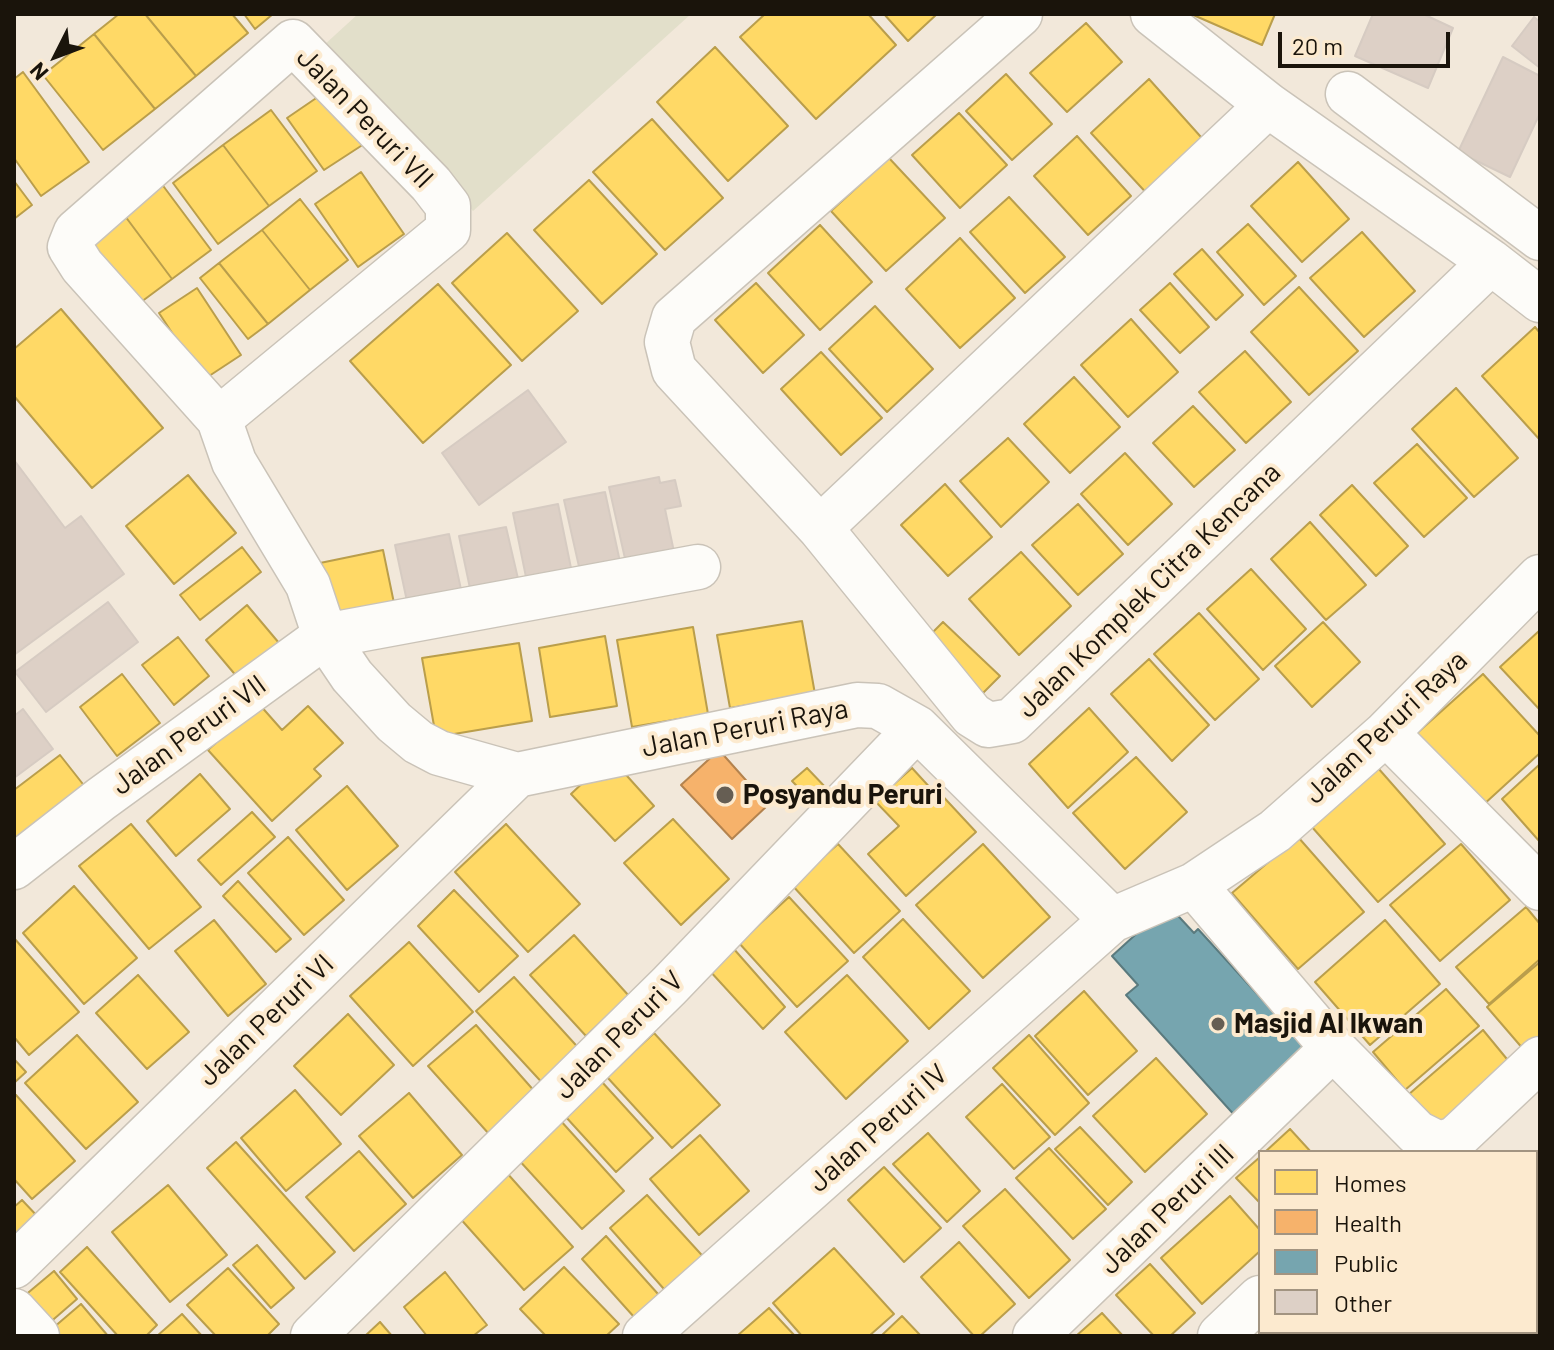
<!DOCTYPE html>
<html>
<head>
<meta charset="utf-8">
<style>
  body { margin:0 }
  #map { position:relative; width:1554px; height:1350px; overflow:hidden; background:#f2e8da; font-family:Barlow,sans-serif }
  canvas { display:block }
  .frame { position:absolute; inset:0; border:16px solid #1a140b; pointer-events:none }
  .legend { position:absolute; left:1258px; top:1150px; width:280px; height:184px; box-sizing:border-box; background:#fceacf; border:2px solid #a29481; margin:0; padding:10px 14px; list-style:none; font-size:24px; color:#1a140b }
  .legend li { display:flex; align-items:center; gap:16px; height:40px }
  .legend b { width:40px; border:2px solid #a29481 }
  .north { position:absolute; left:16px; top:16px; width:80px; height:80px; -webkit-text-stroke:6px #fceacf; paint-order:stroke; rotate:228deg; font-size:22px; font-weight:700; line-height:32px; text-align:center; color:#1a140b }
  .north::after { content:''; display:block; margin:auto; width:28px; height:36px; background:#1a140b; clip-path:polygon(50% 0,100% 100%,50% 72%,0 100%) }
  .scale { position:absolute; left:1278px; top:32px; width:172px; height:36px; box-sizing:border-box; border:4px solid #1a140b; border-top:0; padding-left:10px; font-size:24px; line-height:28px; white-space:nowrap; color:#1a140b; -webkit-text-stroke:6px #fceacf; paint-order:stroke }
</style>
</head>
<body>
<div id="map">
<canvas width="1554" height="1350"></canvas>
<div class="frame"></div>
<ul class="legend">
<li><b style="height:22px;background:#ffd966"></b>Homes</li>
<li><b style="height:22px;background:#f6b26b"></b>Health</li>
<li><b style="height:22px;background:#76a5af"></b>Public</li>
<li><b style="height:22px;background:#ddd0c6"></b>Other</li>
</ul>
<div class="north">N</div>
<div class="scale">20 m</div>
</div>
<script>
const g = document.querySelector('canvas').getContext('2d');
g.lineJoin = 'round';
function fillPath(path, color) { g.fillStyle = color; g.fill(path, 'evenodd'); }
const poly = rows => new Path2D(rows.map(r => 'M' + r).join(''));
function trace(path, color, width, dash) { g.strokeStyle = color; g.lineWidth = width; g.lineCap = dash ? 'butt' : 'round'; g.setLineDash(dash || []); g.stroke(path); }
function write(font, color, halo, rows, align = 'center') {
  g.font = font + ' Barlow,sans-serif'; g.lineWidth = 8; g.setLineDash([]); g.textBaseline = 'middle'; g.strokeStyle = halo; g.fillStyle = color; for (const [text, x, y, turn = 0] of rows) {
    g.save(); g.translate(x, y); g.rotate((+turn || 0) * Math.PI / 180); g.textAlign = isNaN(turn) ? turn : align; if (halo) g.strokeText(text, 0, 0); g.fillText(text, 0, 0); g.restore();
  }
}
const green = poly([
  [358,14,691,14,473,211,323,46]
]);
const homes = poly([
  [119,14,145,14,196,76,155,109,94,34,119,14],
  [145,14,232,14,248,33,196,76,145,14],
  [244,14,273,14,255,29,244,14],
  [765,14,868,14,896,45,816,119,740,37,765,14],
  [884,14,937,14,908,41,884,14],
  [1191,14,1275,14,1262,45,1191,14],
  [1086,23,1122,62,1067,112,1030,73,1086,23],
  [94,34,155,109,103,150,43,75,94,34],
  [715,47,788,126,728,181,657,102,715,47],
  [23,72,89,162,41,196,14,158,14,79,23,72],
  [1006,74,1052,124,1012,160,966,111,1006,74],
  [1149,79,1209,146,1151,198,1091,133,1149,79],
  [328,90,364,144,324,170,287,118,328,90],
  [271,110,317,171,269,206,223,145,271,110],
  [959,113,1007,165,960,208,912,155,959,113],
  [652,119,723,198,665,250,593,172,652,119],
  [1077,136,1131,196,1088,235,1034,176,1077,136],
  [223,145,269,206,218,244,173,183,223,145],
  [889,158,945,218,886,271,831,211,889,158],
  [1298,162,1349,219,1302,262,1251,206,1298,162],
  [361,172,404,234,358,267,315,204,361,172],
  [589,180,657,254,602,304,534,230,589,180],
  [14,181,32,205,14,219,14,181],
  [161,183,211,250,172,279,122,212,161,183],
  [1009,197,1065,257,1025,293,970,232,1009,197],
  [300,199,348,260,310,290,262,230,300,199],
  [122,212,172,279,133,308,83,240,122,212],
  [1248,224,1296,276,1264,305,1217,252,1248,224],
  [820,225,872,282,820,330,768,273,820,225],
  [262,230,310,290,268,324,219,263,262,230],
  [1362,232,1415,291,1364,337,1310,278,1362,232],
  [507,233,578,311,522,361,452,283,507,233],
  [960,238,1015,298,960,348,906,289,960,238],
  [1202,249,1243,295,1216,320,1174,274,1202,249],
  [219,263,268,324,248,339,200,278,219,263],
  [756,283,804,335,763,373,715,320,756,283],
  [1170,283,1209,327,1180,353,1140,310,1170,283],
  [438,284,511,365,423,443,350,361,438,284],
  [1299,287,1358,351,1309,395,1251,332,1299,287],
  [197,288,241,355,203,380,159,313,197,288],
  [875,306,933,369,887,412,829,349,875,306],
  [61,309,163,428,92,488,14,396,14,349,61,309],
  [1131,319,1178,372,1128,417,1081,365,1131,319],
  [1535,327,1540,333,1540,440,1482,376,1535,327],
  [1245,351,1291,402,1246,443,1199,392,1245,351],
  [821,352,882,418,841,455,781,389,821,352],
  [1074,377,1120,427,1070,473,1024,424,1074,377],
  [1456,388,1518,458,1474,497,1412,429,1456,388],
  [1193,406,1235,450,1194,487,1153,443,1193,406],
  [1008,438,1049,482,1001,527,960,481,1008,438],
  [1417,444,1467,498,1424,537,1374,483,1417,444],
  [1125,453,1172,504,1128,545,1081,494,1125,453],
  [188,475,236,533,174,584,126,526,188,475],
  [945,484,992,537,948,576,901,525,945,484],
  [1352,485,1408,546,1376,576,1320,515,1352,485],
  [1078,504,1123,554,1078,595,1032,545,1078,504],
  [1310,522,1366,585,1326,620,1271,559,1310,522],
  [242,547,261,572,200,620,180,595,242,547],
  [383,550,395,608,332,621,320,563,383,550],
  [1021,552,1071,606,1019,655,969,599,1021,552],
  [1251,569,1306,629,1263,670,1207,609,1251,569],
  [247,605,279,643,238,678,206,640,247,605],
  [1199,613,1259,679,1215,720,1154,654,1199,613],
  [802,621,815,694,730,708,717,635,802,621],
  [943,622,1000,676,980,696,923,642,943,622],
  [1323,622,1360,662,1312,707,1275,666,1323,622],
  [693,627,708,714,632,727,617,640,693,627],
  [1540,630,1540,710,1500,667,1540,630],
  [605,636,617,706,550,717,539,648,605,636],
  [178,637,209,676,174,705,142,665,178,637],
  [519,643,532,721,436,737,422,658,519,643],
  [1149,659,1209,725,1172,761,1111,694,1149,659],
  [122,674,160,723,117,756,80,707,122,674],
  [1483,674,1540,736,1540,753,1482,806,1416,734,1483,674],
  [259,704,282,730,308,706,343,743,314,769,321,776,272,821,208,750,259,704],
  [1089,708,1128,752,1068,808,1029,764,1089,708],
  [60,755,86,788,14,844,14,790,60,755],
  [610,757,654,806,615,841,571,794,610,757],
  [1136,757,1187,812,1125,869,1073,813,1136,757],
  [1540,764,1540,842,1502,799,1540,764],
  [807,768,828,790,814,804,792,781,807,768],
  [912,768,934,792,937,790,976,832,906,896,868,854,899,826,875,801,912,768],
  [1378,768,1445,844,1378,902,1312,827,1378,768],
  [200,774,230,809,176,856,147,821,200,774],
  [347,786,398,846,347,890,296,830,347,786],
  [252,812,275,837,221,885,198,860,252,812],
  [673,819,729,879,681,925,624,863,673,819],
  [131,824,201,907,149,949,79,866,131,824],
  [506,824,580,904,528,952,455,872,506,824],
  [288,837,344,900,304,935,248,873,288,837],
  [1298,837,1364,912,1298,969,1232,893,1298,837],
  [838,844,900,911,854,953,792,885,838,844],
  [983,844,1050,917,983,978,916,905,983,844],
  [1461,844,1510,900,1440,961,1390,905,1461,844],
  [238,881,291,939,276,952,223,896,238,881],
  [74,886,137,958,84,1004,23,933,74,886],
  [454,890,518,956,479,992,418,926,454,890],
  [789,897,848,961,797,1007,739,943,789,897],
  [1526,907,1540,924,1540,959,1489,1004,1456,967,1526,907],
  [903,919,970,991,929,1029,863,957,903,919],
  [214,920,266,984,228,1016,175,951,214,920],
  [1385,920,1440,984,1370,1045,1315,982,1385,920],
  [574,935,629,996,586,1036,530,975,574,935],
  [14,938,79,1012,29,1055,14,1037,14,938],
  [409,942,473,1012,413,1066,350,996,409,942],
  [733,948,785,1007,763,1029,709,970,733,948],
  [1540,962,1540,1036,1524,1050,1487,1007,1540,962],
  [138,975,189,1032,147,1069,96,1013,138,975],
  [847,975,908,1041,846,1099,785,1032,847,975],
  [514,977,584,1054,547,1088,476,1011,514,977],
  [1446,989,1479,1026,1405,1090,1373,1052,1446,989],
  [1084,991,1137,1051,1088,1095,1035,1036,1084,991],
  [348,1014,394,1065,341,1115,294,1066,348,1014],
  [476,1025,536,1093,489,1134,428,1066,476,1025],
  [1483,1030,1511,1064,1437,1128,1408,1095,1483,1030],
  [654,1033,720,1105,672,1148,607,1077,654,1033],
  [77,1035,138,1102,86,1149,25,1083,77,1035],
  [1029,1035,1089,1103,1055,1135,993,1068,1029,1035],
  [1156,1058,1207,1114,1145,1172,1093,1116,1156,1058],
  [14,1059,26,1072,14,1083,14,1059],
  [602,1082,653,1138,616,1172,565,1116,602,1082],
  [1002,1084,1050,1137,1014,1169,966,1117,1002,1084],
  [295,1090,341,1144,286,1191,241,1138,295,1090],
  [409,1093,462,1155,413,1198,359,1136,409,1093],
  [16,1095,75,1161,32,1199,14,1179,14,1097,16,1095],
  [560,1120,624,1191,582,1229,517,1158,560,1120],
  [1080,1127,1132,1182,1108,1205,1055,1149,1080,1127],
  [1290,1129,1311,1152,1265,1152,1290,1129],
  [928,1133,980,1191,947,1222,893,1164,928,1133],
  [700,1135,749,1191,699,1235,650,1179,700,1135],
  [236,1142,335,1252,305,1279,207,1168,236,1142],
  [1049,1148,1106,1209,1073,1239,1016,1178,1049,1148],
  [359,1151,406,1204,354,1251,306,1197,359,1151],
  [1260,1157,1260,1203,1236,1178,1260,1157],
  [884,1167,941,1228,904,1262,848,1200,884,1167],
  [506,1172,573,1247,524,1290,458,1216,506,1172],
  [168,1185,227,1255,170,1302,112,1232,168,1185],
  [1005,1189,1070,1260,1029,1298,963,1226,1005,1189],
  [647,1195,709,1263,671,1297,610,1228,647,1195],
  [1230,1196,1260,1230,1260,1251,1202,1304,1161,1258,1230,1196],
  [22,1200,40,1219,14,1242,14,1207,22,1200],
  [606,1236,667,1304,643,1327,582,1259,606,1236],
  [959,1242,1015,1304,980,1336,974,1336,921,1277,959,1242],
  [257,1245,294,1288,271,1308,233,1265,257,1245],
  [87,1247,157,1325,146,1336,118,1336,60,1272,87,1247],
  [834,1248,894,1314,869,1336,802,1336,773,1303,834,1248],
  [1150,1264,1195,1313,1170,1336,1154,1336,1116,1295,1150,1264],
  [564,1267,619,1324,606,1336,546,1336,520,1309,564,1267],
  [228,1268,279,1324,267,1336,216,1336,187,1305,228,1268],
  [54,1271,77,1299,47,1325,23,1297,54,1271],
  [445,1272,487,1325,473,1336,427,1336,404,1307,445,1272],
  [1536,1280,1540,1284,1540,1300,1536,1304,1536,1280],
  [1540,1300,1540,1336,1504,1336,1508,1332,1536,1332,1536,1304,1540,1300],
  [81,1304,108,1336,48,1336,46,1334,81,1304],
  [769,1308,795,1336,737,1336,769,1308],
  [1102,1313,1123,1336,1076,1336,1102,1313],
  [182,1314,202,1336,157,1336,182,1314],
  [902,1316,921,1336,881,1336,902,1316],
  [380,1322,392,1336,365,1336,380,1322],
  [1297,1332,1401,1332,1405,1336,1293,1336,1297,1332],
  [1479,1332,1508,1332,1504,1336,1483,1336,1479,1332]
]);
const health = poly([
  [719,750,768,805,732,839,681,785,719,750]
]);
const public = poly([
  [1168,905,1194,933,1198,929,1310,1052,1237,1118,1126,995,1138,985,1112,956,1168,905]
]);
const building = poly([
  [1373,14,1423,14,1453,28,1428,88,1355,56,1373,14],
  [1534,17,1540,22,1540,68,1512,46,1534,17],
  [1503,57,1540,76,1540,113,1510,177,1458,152,1503,57],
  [528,390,566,442,479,505,442,453,528,390],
  [14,460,65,528,81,516,124,574,14,655,14,460],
  [659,477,660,483,675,480,681,506,665,509,674,552,626,563,609,487,659,477],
  [605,492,620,562,580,571,564,500,605,492],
  [558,504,572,573,527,582,513,513,558,504],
  [506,527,519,583,471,593,459,536,506,527],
  [449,534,462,594,408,606,395,545,449,534],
  [108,602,138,642,46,712,15,672,108,602],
  [23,709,53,749,14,778,14,716,23,709],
  [1540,1186,1540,1209,1536,1205,1536,1190,1540,1186]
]);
const minor = poly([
  [1020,14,674,318,667,342,674,370,820,528,972,715,988,725,1012,721,1491,262],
  [1153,14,1268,105,1491,262,1540,300],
  [1348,94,1540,238],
  [219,419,448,230,448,206,431,184,293,42,76,232,70,247,82,266,219,419,234,462,308,585,325,636,352,676,394,722,418,742,439,753,517,775,857,705,878,706,917,728,1112,920],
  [820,528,1268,105],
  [1386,733,1540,888],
  [14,867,101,799,325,636,698,567],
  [1194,885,1333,1048,1417,1133,1439,1144,1455,1139,1540,1059],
  [14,1266,517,775],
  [14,1311,37,1336],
  [1437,1332,1441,1336],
  [313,1336,669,986,917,728],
  [645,1336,1112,920,1194,885,1275,831,1386,733,1540,577],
  [1035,1336,1333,1048],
  [1220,1336,1260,1298]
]);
const markers = [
  [725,795,10,"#665e53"],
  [1218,1024,8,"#665e53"]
];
const streetNames = [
  ["Jalan Peruri VII",365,118,46],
  ["Jalan Komplek Citra Kencana",1149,590,-44],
  ["Jalan Peruri Raya",1386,727,-43],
  ["Jalan Peruri Raya",745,728,-11],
  ["Jalan Peruri VII",189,735,-36],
  ["Jalan Peruri VI",266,1020,-44],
  ["Jalan Peruri V",619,1035,-45],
  ["Jalan Peruri IV",878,1128,-42],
  ["Jalan Peruri III",1167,1209,-44]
];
const poiNames = [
  ["Posyandu Peruri",743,795],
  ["Masjid Al Ikwan",1234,1024]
];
fillPath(green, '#e2dfca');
fillPath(homes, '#ffd966');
trace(homes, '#ba9e4b', 2);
fillPath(health, '#f6b26b');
trace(health, '#b4834e', 2);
fillPath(public, '#76a5af');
trace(public, '#5a7a7e', 2);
fillPath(building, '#ddd0c6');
trace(building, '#d6cbc2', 2);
trace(minor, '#cac3b8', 47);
trace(minor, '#fdfcf9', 44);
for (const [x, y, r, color] of markers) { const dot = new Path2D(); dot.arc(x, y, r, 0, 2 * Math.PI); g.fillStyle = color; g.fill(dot); trace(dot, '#fceacf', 3); }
write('28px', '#1a140b', '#fceacf', streetNames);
write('bold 28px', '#1a140b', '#fceacf', poiNames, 'left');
</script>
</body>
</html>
